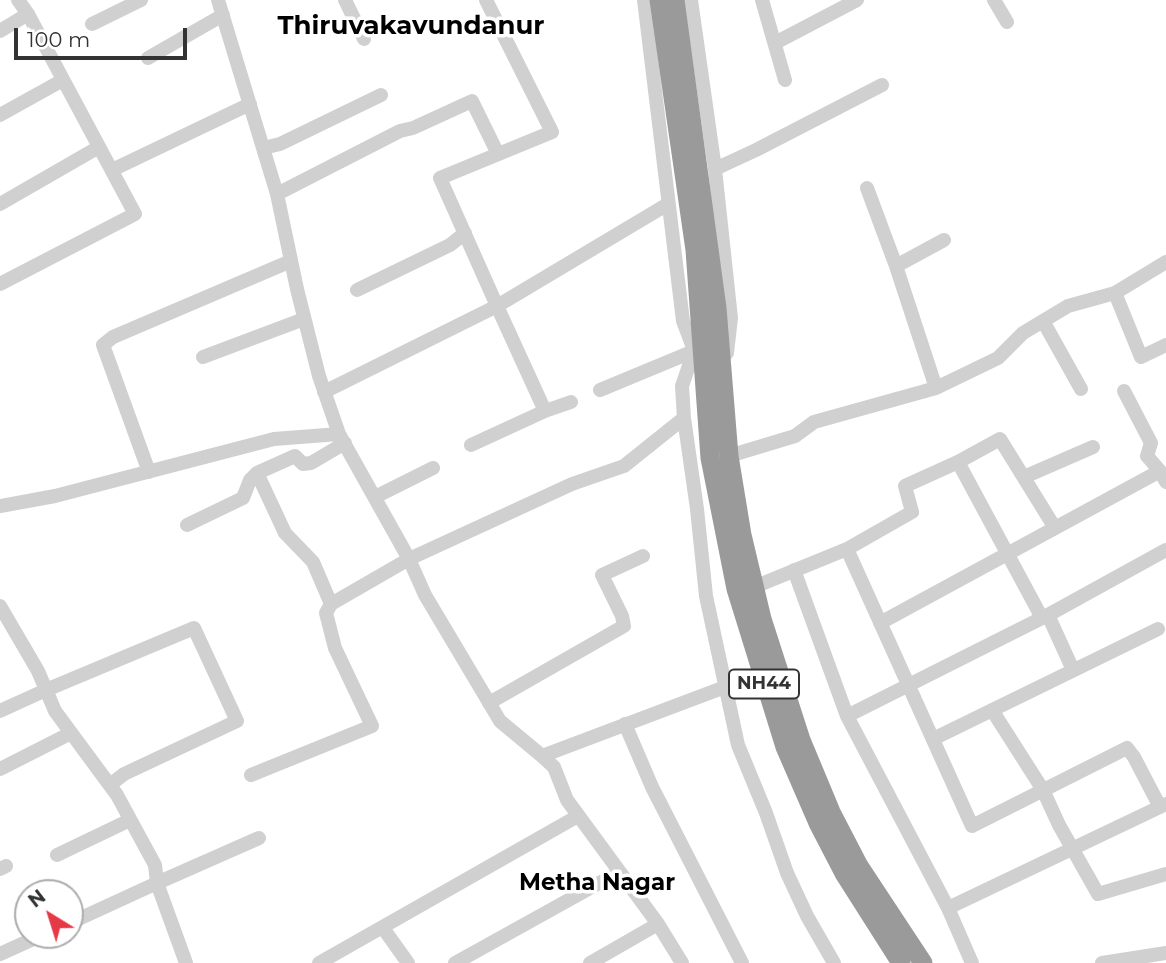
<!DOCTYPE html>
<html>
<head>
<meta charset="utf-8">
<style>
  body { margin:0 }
  #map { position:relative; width:1166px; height:963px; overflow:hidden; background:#fff; font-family:Montserrat,sans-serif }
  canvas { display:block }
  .north { position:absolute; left:14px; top:879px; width:70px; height:70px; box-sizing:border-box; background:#fff; border:2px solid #adadad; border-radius:50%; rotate:322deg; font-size:19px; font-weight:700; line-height:28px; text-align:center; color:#333 }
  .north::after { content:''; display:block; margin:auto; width:24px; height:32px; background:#e63946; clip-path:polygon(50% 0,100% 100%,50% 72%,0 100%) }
  .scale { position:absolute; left:14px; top:28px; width:173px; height:32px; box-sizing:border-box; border:4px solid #333; border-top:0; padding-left:9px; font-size:21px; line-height:24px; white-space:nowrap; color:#333; -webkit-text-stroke:5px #fff; paint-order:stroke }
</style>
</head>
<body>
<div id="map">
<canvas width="1166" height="963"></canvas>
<div class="north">N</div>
<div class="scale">100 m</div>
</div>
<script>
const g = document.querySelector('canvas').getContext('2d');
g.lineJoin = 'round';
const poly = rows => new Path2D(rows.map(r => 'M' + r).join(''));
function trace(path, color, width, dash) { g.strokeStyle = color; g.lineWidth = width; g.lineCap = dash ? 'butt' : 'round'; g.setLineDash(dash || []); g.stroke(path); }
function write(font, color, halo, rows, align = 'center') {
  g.font = font + ' Montserrat,sans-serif'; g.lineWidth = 7; g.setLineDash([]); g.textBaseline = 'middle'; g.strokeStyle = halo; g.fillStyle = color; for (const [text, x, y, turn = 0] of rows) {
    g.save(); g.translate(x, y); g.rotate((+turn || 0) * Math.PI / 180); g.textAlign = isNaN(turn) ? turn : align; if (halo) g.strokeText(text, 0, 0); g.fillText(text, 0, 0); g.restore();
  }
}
const minor = poly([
  [218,0,277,194,297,289,319,376,339,434,409,559,425,595,500,721,542,756,725,687],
  [345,0,364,39],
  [486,0,552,132,440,178,497,306,668,204],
  [644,0,683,321,697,358],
  [691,0,715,169,731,318,727,353],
  [762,0,785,80],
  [994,0,1007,22],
  [92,24,141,0],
  [0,31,28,14],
  [775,43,857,0],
  [148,58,223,15],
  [0,115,63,80],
  [263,148,280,144,381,95],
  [715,169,756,150,882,85],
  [112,170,250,104],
  [867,188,896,266,936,388],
  [277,194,400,131,413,128,472,101,498,154],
  [0,204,99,147],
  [896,266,944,240],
  [0,284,135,214,28,14,18,0],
  [357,290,450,245,465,233],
  [1115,293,1141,357,1166,345],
  [1043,321,1081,389],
  [694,351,682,386,684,418,697,509,706,596,738,745,766,813,787,873,807,916,834,963],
  [203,357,304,319],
  [600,390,694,351],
  [1124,391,1151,443,1147,456,1160,471],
  [324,392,497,306,545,411],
  [471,445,545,411,571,402],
  [729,456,795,436,814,422,936,388,998,358,1023,333,1068,306,1115,293,1166,262],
  [958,462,1000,439,1055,528],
  [149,472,103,345,113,337,291,261],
  [1024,477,1093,447],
  [375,497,433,468],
  [0,506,55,496,274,439,339,434],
  [187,525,243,498,250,480,257,473],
  [794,570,847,716,948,908,972,963],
  [754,587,847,549],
  [331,604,313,562,285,533,257,473,295,456,303,464,311,463,345,443],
  [0,606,38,671,55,711,117,795,155,865,157,883,259,838],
  [1048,615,1073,670],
  [1042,618,958,462,905,486,912,512,847,549,972,826,1127,748,1134,757,1160,807],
  [880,623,1160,471,1166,482],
  [489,703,624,626,622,616,602,575,643,556],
  [992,710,1043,790,1059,825,1098,894,1166,874],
  [0,711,46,690,194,628,237,721,124,774,110,785],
  [847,716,1048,615,1166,550],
  [625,724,652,787,742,963],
  [933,739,1158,629],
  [542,756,554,767,567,800,658,924,590,963],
  [0,769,71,733],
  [251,775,372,726,335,648,326,613,331,604,409,559,572,484,624,466,684,418],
  [57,855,130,820],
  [0,869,6,866],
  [948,908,1166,804],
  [70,923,157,883,186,963],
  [658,924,682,963],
  [383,928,408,963],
  [0,954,42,935],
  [319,963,578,816],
  [455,963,619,872],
  [1102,963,1166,953]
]);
const highway = poly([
  [659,0,695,250,710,458,736,589,785,747,818,823,845,875,901,963],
  [675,0,717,308,729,456,742,535,762,619,801,740,831,812,859,866,923,963]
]);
const shields = [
  [764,684,70]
];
const shieldNames = [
  ["NH44",764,684]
];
const quarterNames = [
  ["Metha Nagar",597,883]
];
const districtNames = [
  ["Thiruvakavundanur",411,26]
];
trace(minor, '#d0d0d0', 14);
trace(highway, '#9a9a9a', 19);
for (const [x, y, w] of shields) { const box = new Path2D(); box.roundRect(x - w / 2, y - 14.5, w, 29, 5); g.fillStyle = '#fff'; g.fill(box); trace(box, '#333', 2); }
write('bold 18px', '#333', null, shieldNames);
write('bold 23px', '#000', '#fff', quarterNames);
write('bold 26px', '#000', '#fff', districtNames);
</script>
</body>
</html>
